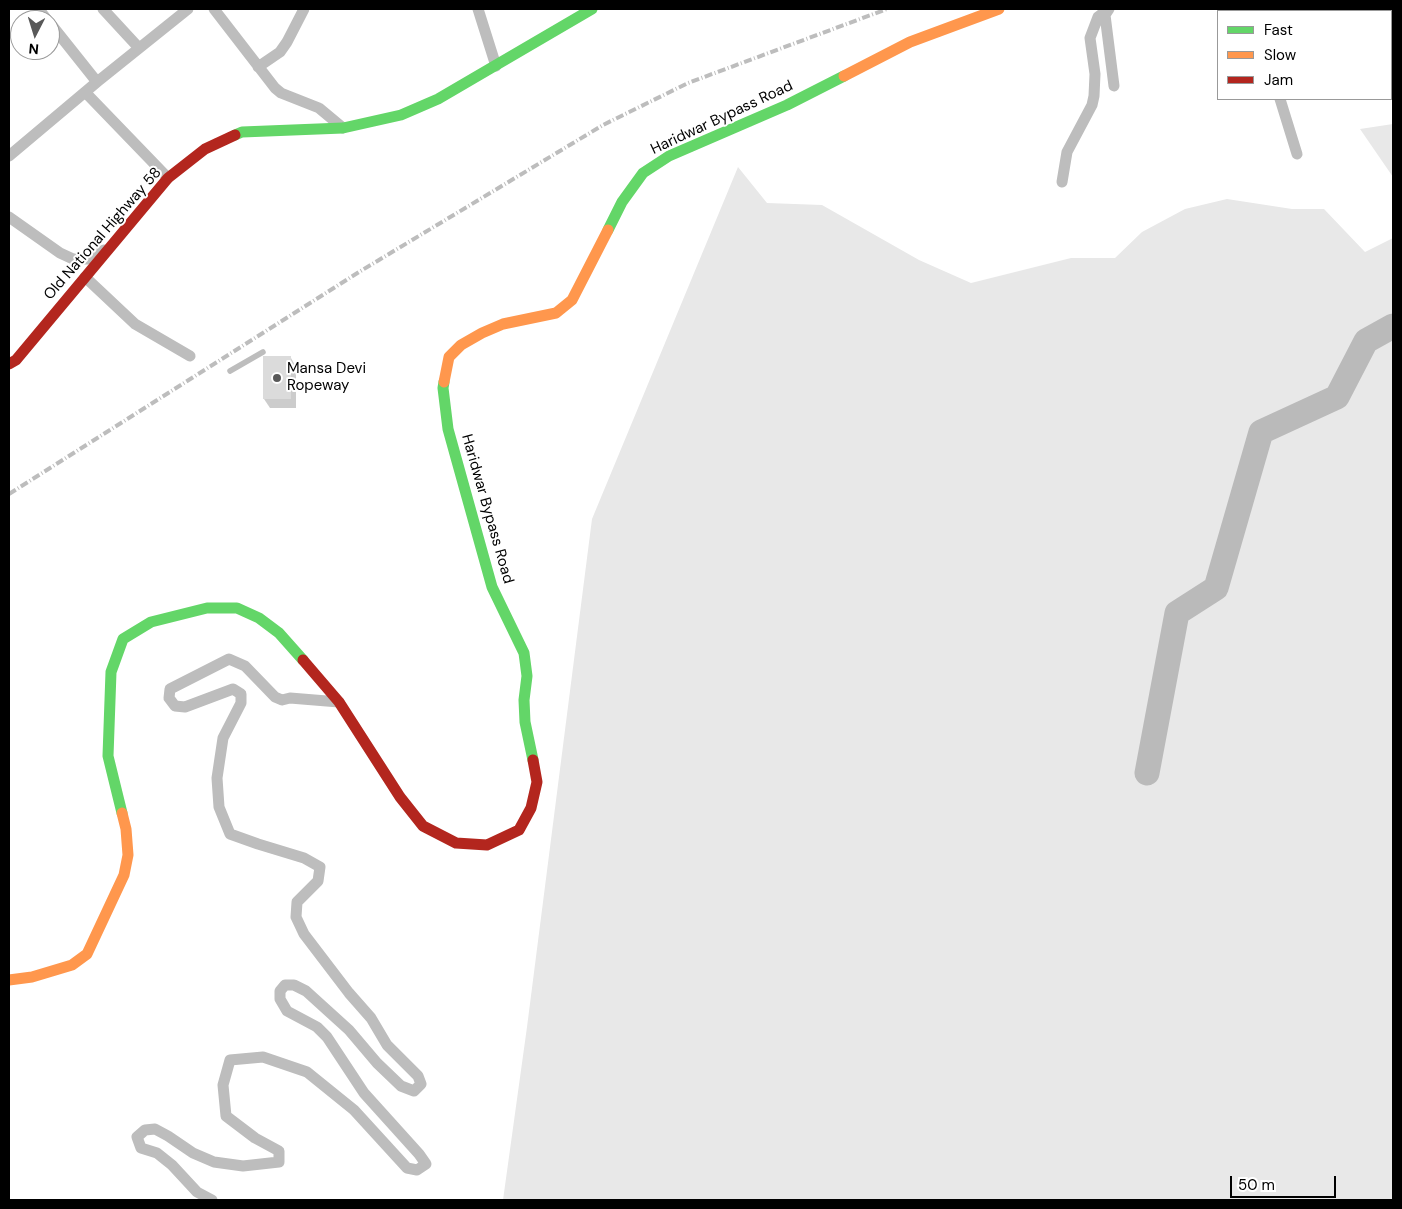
<!DOCTYPE html>
<html>
<head>
<meta charset="utf-8">
<style>
  body { margin:0 }
  #map { position:relative; width:1402px; height:1209px; overflow:hidden; background:#fff; font-family:"DM Sans",sans-serif }
  canvas { display:block }
  .frame { position:absolute; inset:0; border:10px solid #000; pointer-events:none }
  .legend { position:absolute; left:1217px; top:10px; width:175px; height:90px; box-sizing:border-box; background:#fff; border:1px solid #999; margin:0; padding:6px 9px; list-style:none; font-size:15px; color:#000 }
  .legend li { display:flex; align-items:center; gap:10px; height:25px }
  .legend b { width:25px; border:1px solid #999 }
  .north { position:absolute; left:10px; top:10px; width:50px; height:50px; box-sizing:border-box; background:#fff; border:1px solid #999; border-radius:50%; rotate:185deg; font-size:14px; font-weight:700; line-height:20px; text-align:center; color:#000 }
  .north::after { content:''; display:block; margin:auto; width:18px; height:22px; background:#595959; clip-path:polygon(50% 0,100% 100%,50% 72%,0 100%) }
  .scale { position:absolute; left:1230px; top:1176px; width:106px; height:22px; box-sizing:border-box; border:2px solid #000; border-top:0; padding-left:6px; font-size:15px; line-height:18px; white-space:nowrap; color:#000; -webkit-text-stroke:4px #fff; paint-order:stroke }
</style>
</head>
<body>
<div id="map">
<canvas width="1402" height="1209"></canvas>
<div class="frame"></div>
<ul class="legend">
<li><b style="height:6px;background:#63d668"></b>Fast</li>
<li><b style="height:6px;background:#ff974d"></b>Slow</li>
<li><b style="height:6px;background:#b3261e"></b>Jam</li>
</ul>
<div class="north">N</div>
<div class="scale">50 m</div>
</div>
<script>
const g = document.querySelector('canvas').getContext('2d');
g.lineJoin = 'round';
function fillPath(path, color) { g.fillStyle = color; g.fill(path, 'evenodd'); }
const poly = rows => new Path2D(rows.map(r => 'M' + r).join(''));
function trace(path, color, width, dash) { g.strokeStyle = color; g.lineWidth = width; g.lineCap = dash ? 'butt' : 'round'; g.setLineDash(dash || []); g.stroke(path); }
function write(font, color, halo, rows, align = 'center') {
  g.font = font + ' "DM Sans",sans-serif'; g.lineWidth = 4; g.setLineDash([]); g.textBaseline = 'middle'; g.strokeStyle = halo; g.fillStyle = color; for (const [text, x, y, turn = 0] of rows) {
    g.save(); g.translate(x, y); g.rotate((+turn || 0) * Math.PI / 180); g.textAlign = isNaN(turn) ? turn : align; if (halo) g.strokeText(text, 0, 0); g.fillText(text, 0, 0); g.restore();
  }
}
const green = poly([
  [1393,124,1393,177,1360,129],
  [738,167,767,203,822,205,919,260,971,283,1071,258,1115,258,1142,232,1185,209,1227,199,1292,209,1324,209,1365,252,1393,238,1393,1200,503,1200,527,1027,592,519]
]);
const shadow = poly([
  [291,358,296,367,296,408,270,408,264,399]
]);
const river = poly([
  [1147,773,1177,613,1216,588,1261,432,1337,397,1366,341,1393,326]
]);
const building = poly([
  [263,356,291,356,291,399,263,399]
]);
const lane = poly([
  [230,371,263,352]
]);
const street = poly([
  [39,9,47,20],
  [103,9,139,48],
  [214,9,275,88,281,93,319,108,343,128],
  [478,9,496,66],
  [1109,9,1105,15,1114,86],
  [1245,9,1246,11],
  [1339,9,1340,11],
  [50,23,97,82],
  [258,67,280,52,287,42,304,9],
  [85,92,168,178],
  [1280,99,1297,154],
  [9,156,97,82,188,9],
  [1062,182,1067,152,1092,105,1094,96,1095,74,1090,38,1098,17,1106,11],
  [9,217,60,253,73,259,89,259,104,250],
  [85,277,135,324,190,356],
  [212,1200,197,1192,172,1165,157,1153,141,1148,137,1137,145,1130,155,1129,168,1136,193,1153,214,1162,243,1166,279,1162,279,1151,255,1138,226,1116,223,1085,230,1060,263,1057,307,1072,354,1110,407,1168,417,1170,426,1164,419,1154,364,1093,327,1037,317,1027,287,1011,280,999,280,991,285,985,294,985,306,991,349,1030,377,1063,401,1086,414,1091,421,1084,418,1076,387,1045,371,1018,349,993,304,934,296,917,297,902,318,881,320,867,304,858,258,844,230,834,219,807,217,778,223,738,241,703,241,694,233,689,185,707,175,706,169,698,170,689,229,659,245,666,275,697,282,700,290,698,339,702]
]);
const fast = poly([
  [235,135,242,132,343,128,401,115,438,99,592,9],
  [608,230,622,202,643,173,669,156,787,105,844,76],
  [444,382,443,388,448,429,492,587,524,653,527,676,524,700,525,722,533,760],
  [122,813,108,756,111,672,123,639,151,622,207,608,237,608,259,618,279,633,303,660]
]);
const slow = poly([
  [844,76,910,42,999,9],
  [444,382,449,357,461,345,482,333,503,324,556,313,572,300,608,230],
  [9,980,32,977,72,965,87,954,124,875,128,855,126,829,122,813]
]);
const jam = poly([
  [9,364,16,360,168,178,205,149,235,135],
  [303,660,339,702,400,797,423,826,456,843,487,845,519,830,531,808,537,782,533,760]
]);
const rail = poly([
  [9,494,359,272,603,125,688,83,887,9]
]);
const markers = [
  [277,378,5,"#595959"]
];
const streetNames = [
  ["Haridwar Bypass Road",722,118,-25],
  ["Old National Highway 58",103,234,-49],
  ["Haridwar Bypass Road",487,509,74]
];
const poiNames = [
  ["Mansa Devi",287,369],
  ["Ropeway",287,386]
];
fillPath(green, '#e8e8e8');
fillPath(shadow, '#0003');
trace(river, '#bababa', 25);
fillPath(building, '#dbdbdb');
trace(lane, '#bdbdbd', 5.5);
trace(street, '#bdbdbd', 11);
trace(fast, '#63d668', 11);
trace(slow, '#ff974d', 11);
trace(jam, '#b3261e', 11);
trace(rail, '#bdbdbd', 4, [8, 2.5, 1, 2.5]);
for (const [x, y, r, color] of markers) { const dot = new Path2D(); dot.arc(x, y, r, 0, 2 * Math.PI); g.fillStyle = color; g.fill(dot); trace(dot, '#fff', 2); }
write('15px', '#000', '#fff', streetNames);
write('15px', '#000', '#fff', poiNames, 'left');
</script>
</body>
</html>
